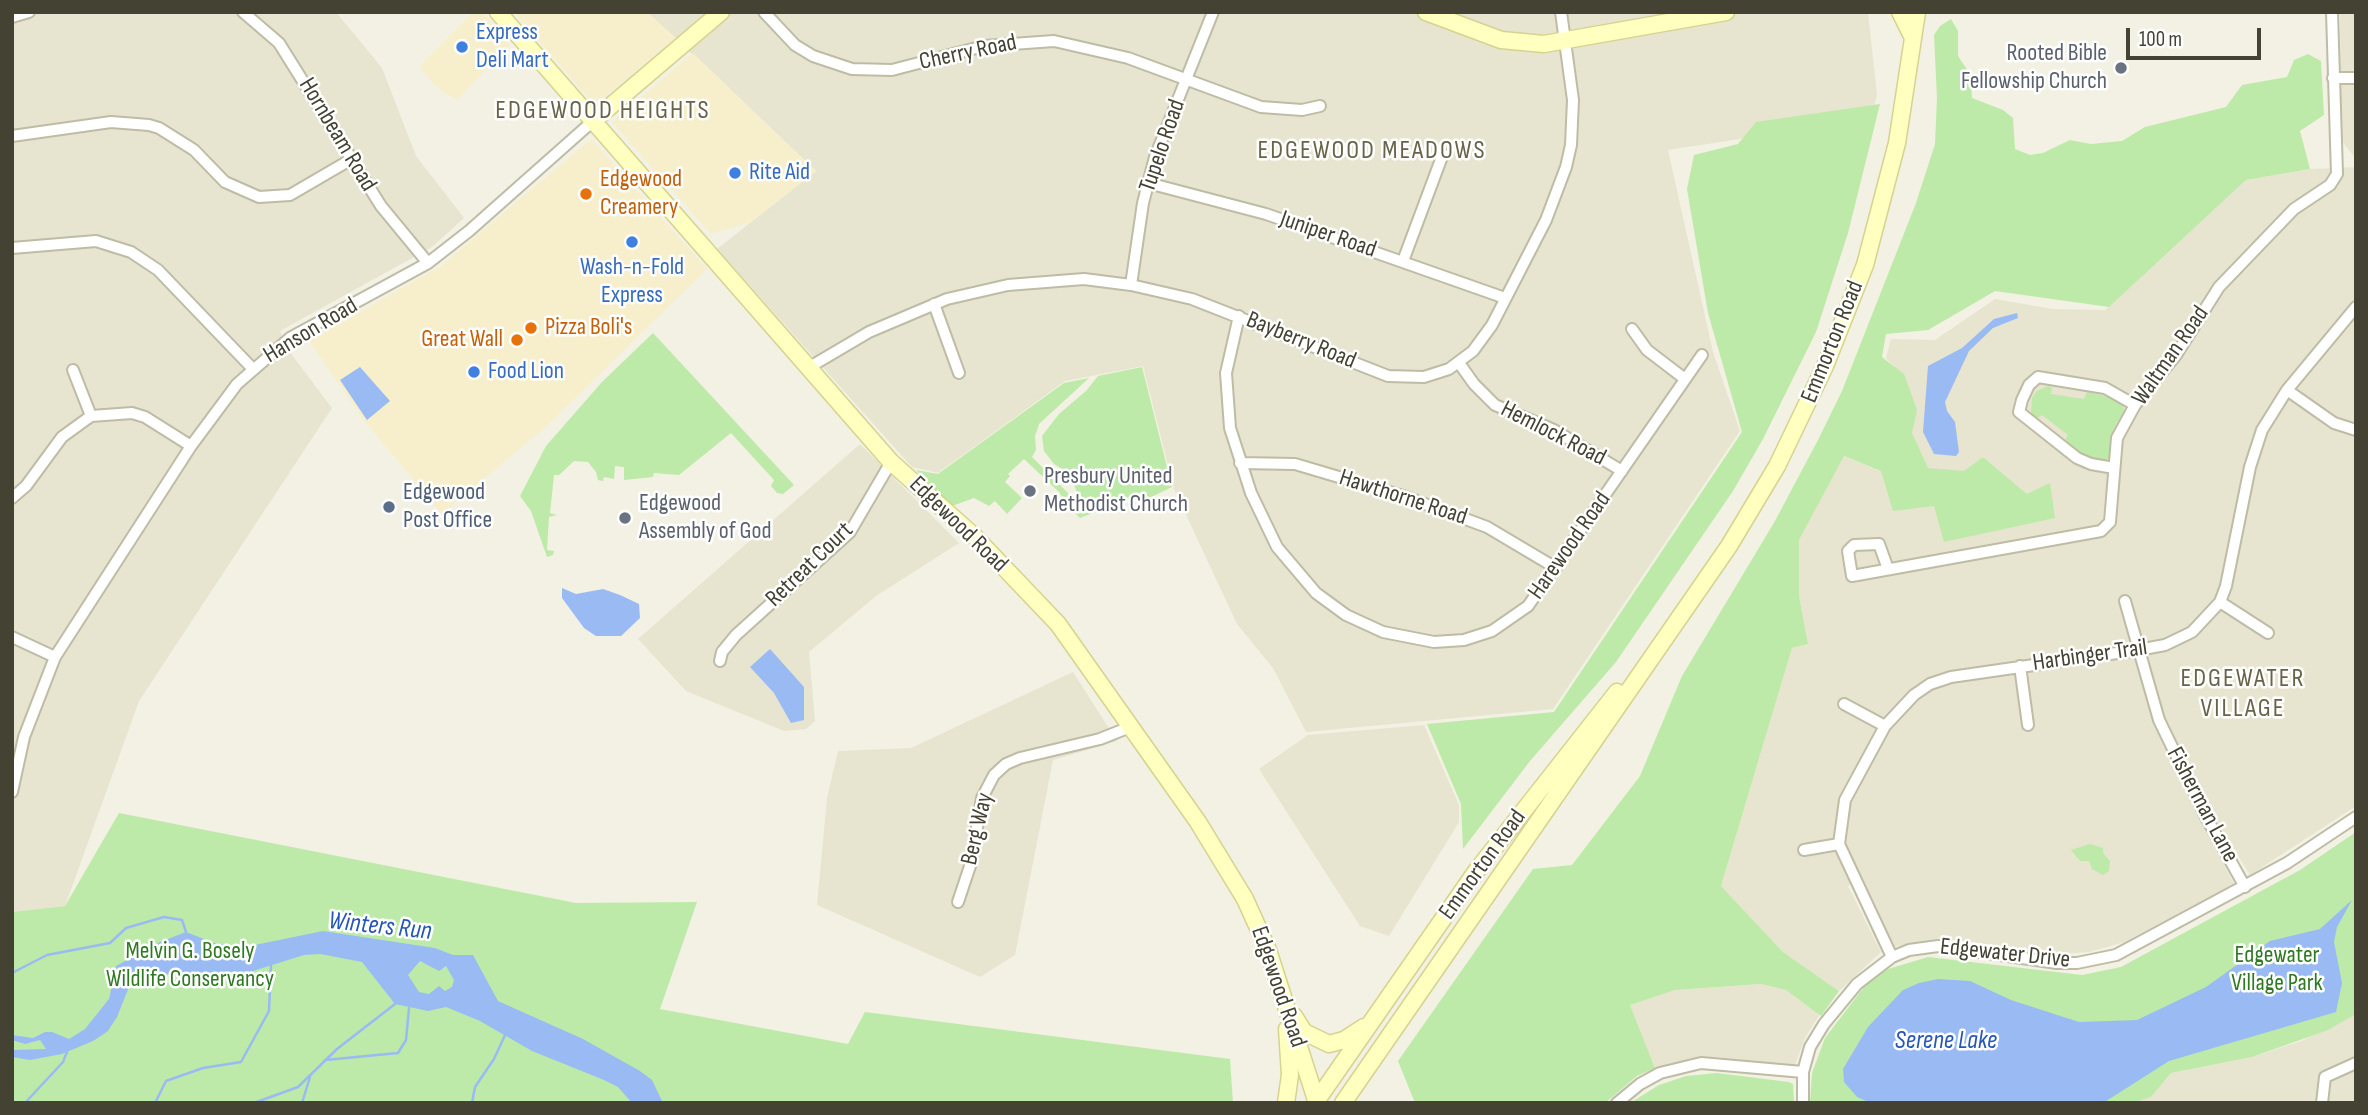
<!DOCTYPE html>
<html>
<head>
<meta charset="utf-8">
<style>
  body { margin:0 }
  #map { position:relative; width:2368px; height:1115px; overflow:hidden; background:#f2f1e3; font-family:"Sofia Sans Condensed",sans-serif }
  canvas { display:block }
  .frame { position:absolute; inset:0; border:14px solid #444233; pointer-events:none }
  .scale { position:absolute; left:2126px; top:28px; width:135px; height:32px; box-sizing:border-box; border:4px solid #444233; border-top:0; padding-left:9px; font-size:21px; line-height:24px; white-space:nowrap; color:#444233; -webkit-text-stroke:5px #fff; paint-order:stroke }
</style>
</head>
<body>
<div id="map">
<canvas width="2368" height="1115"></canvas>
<div class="frame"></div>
<div class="scale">100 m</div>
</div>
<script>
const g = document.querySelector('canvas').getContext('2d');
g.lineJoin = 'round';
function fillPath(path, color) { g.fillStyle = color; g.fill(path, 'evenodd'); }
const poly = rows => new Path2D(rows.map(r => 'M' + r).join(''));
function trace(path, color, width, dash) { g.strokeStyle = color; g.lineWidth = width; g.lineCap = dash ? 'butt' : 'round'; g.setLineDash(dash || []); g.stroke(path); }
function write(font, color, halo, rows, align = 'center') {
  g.font = font + ' "Sofia Sans Condensed",sans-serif'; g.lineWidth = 5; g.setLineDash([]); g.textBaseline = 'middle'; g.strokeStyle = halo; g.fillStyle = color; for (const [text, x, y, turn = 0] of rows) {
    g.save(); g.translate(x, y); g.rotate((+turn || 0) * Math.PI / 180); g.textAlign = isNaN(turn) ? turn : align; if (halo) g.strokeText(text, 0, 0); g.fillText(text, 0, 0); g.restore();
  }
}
const residential = poly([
  [12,12,336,12,382,68,416,156,464,218,432,247,280,331,289,351,332,408,139,701,65,906,12,912],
  [647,12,1868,12,1877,95,1870,119,1668,150,1713,352,1740,431,1553,709,1306,732,1273,668,1237,624,1174,489,1143,366,1065,381,938,473,912,467,717,249,816,171],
  [2340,12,2356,12,2356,159,2341,140],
  [2356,167,2356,806,2250,875,2209,808,2179,749,2167,756,2234,884,2124,942,2089,952,2061,954,1940,938,1893,947,1859,878,1848,886,1881,952,1839,991,1783,952,1721,886,1792,648,1808,644,1799,596,1799,540,1843,456,1881,471,2027,494,1983,457,1962,474,1928,469,1911,433,1901,374,1886,358,1891,339,1935,340,1995,299,2053,309,2105,310,2246,180,2310,169],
  [860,444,959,543,876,596,809,652,815,721,806,729,784,731,686,691,638,639],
  [1073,672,1117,741,1053,760,1015,955,980,977,817,905,827,798,838,751,911,748],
  [1424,725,1459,805,1459,822,1389,936,1360,926,1259,769,1308,735],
  [1761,984,1786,990,1820,1014,1805,1038,1795,1065,1705,1057,1655,1068,1630,1005,1675,990],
  [2356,1014,2356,1103,2133,1103,2151,1097,2171,1073,2252,1057,2301,1041]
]);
const commercial = poly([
  [473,12,483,12,509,45,458,99,443,93,422,71,421,64],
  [514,12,647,12,676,38,601,100,590,100],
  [693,53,816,171,751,222,711,234,612,122],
  [591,139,707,269,548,425,442,514,363,419,309,341,441,266]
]);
const green = poly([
  [1951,19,1958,31,1958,56,1970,74,1972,98,2003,110,2013,118,2015,149,2030,155,2043,153,2070,140,2091,144,2122,141,2145,127,2226,107,2242,85,2287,77,2294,60,2308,54,2321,61,2324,115,2300,131,2310,169,2246,180,2109,307,1995,291,1928,330,1886,334,1882,357,1904,374,1917,410,1912,433,1928,468,1964,471,1983,457,2027,494,2050,483,2055,518,1944,542,1934,506,1893,511,1881,471,1844,456,1799,540,1799,596,1808,644,1792,648,1721,886,1783,952,1839,991,1821,1016,1786,990,1761,984,1675,990,1630,1005,1655,1068,1637,1076,1605,1103,1415,1103,1398,1061,1533,869,1572,865,1640,776,1682,676,1775,521,1818,440,1842,391,1916,203,1935,144,1937,98,1934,35,1940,26],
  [1880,104,1848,233,1816,332,1763,439,1733,491,1616,662,1530,761,1463,849,1461,804,1427,724,1554,712,1742,432,1708,313,1687,189,1694,155,1738,144,1756,122],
  [653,333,794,485,783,494,777,493,771,486,774,480,731,433,679,475,654,473,653,477,624,480,624,467,615,466,614,479,604,477,603,481,598,480,596,472,588,462,574,461,559,475,554,475,550,513,557,515,549,517,547,550,554,551,553,555,547,557,531,511,520,496,546,446,602,382],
  [1142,367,1172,487,1147,499,1139,495,1080,518,1075,513,1079,500,1075,487,1065,471,1054,464,1044,451,1042,436,1059,414,1086,391,1098,376],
  [1089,378,1039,424,1035,436,1036,450,1032,457,1069,494,1067,505,1059,492,1024,459,1008,474,1010,476,1005,482,1022,498,1007,514,995,501,989,506,974,498,952,506,916,470,938,474,1064,383],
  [2048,386,2052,388,2051,394,2084,399,2087,392,2109,397,2123,405,2125,415,2117,422,2110,438,2111,454,2107,460,2102,463,2082,456,2064,442,2068,435,2042,415,2036,419,2031,412,2032,398,2037,391],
  [119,813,576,903,697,902,660,1009,848,1044,865,1012,1230,1059,1233,1103,12,1103,12,912,65,906],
  [2356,832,2356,1014,2328,1030,2252,1057,2171,1073,2151,1097,2133,1103,1810,1103,1812,1073,1825,1038,1867,983,1885,970,1928,957,2082,975,2121,967,2300,870],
  [2090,844,2103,848,2103,853,2110,861,2109,871,2103,875,2092,869,2089,861,2080,861,2071,850],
  [1717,1073,1789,1082,1793,1084,1794,1103,1630,1103,1659,1085,1686,1076]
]);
const water = poly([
  [2017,313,2018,318,1993,328,1969,351,1945,402,1947,411,1955,422,1959,452,1956,456,1934,454,1923,432,1928,366,1962,348,1994,319],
  [360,367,390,401,367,420,340,380],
  [562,588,576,594,603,589,620,595,639,604,640,618,621,636,596,636,584,628,562,598],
  [770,649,804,687,804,720,791,723,774,693,750,667],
  [2352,900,2337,927,2334,942,2342,983,2336,1012,2169,1061,2103,1103,1871,1103,1857,1097,1844,1082,1843,1069,1868,1027,1903,990,1919,983,1938,979,1970,981,2011,1000,2079,1022,2137,1020,2206,987,2270,941,2320,929],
  [323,931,435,948,453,955,473,955,498,1001,583,1039,640,1071,652,1080,663,1103,632,1103,618,1087,604,1080,532,1051,480,1021,446,1007,428,1011,395,1004,362,962,320,954,304,955,253,971,146,975,131,982,117,1017,108,1031,93,1041,62,1054,30,1060,12,1057,12,1050,46,1049,40,1040,25,1044,12,1040,12,1035,33,1038,45,1032,52,1032,69,1039,85,1029,109,999,116,966,160,942,186,932,217,944,250,946],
  [420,961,439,971,446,966,454,980,452,987,445,991,439,986,429,994,419,992,408,975]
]);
const stream = poly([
  [12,973,47,955,110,943,126,928,164,917,182,920,186,932],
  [325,1060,398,1053,406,1040,409,1008],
  [25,1103,63,1062,67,1052],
  [155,1103,166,1081,203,1068,241,1062,269,1011,271,965],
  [254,1103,298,1087,337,1049,395,1004],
  [302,1103,310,1077],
  [472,1103,475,1087,494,1059,506,1033]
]);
const street = poly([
  [243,12,279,43,381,206,428,263],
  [764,12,795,45,813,56,852,69,892,70,984,46,1054,41,1128,58,1261,107,1302,110,1320,106],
  [12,17,29,12],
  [2333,78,2356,78],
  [12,136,111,122,149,125,159,128,194,150,225,182,259,197,290,195,350,160],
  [1148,183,1266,214,1505,298],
  [12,248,96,241,131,252,158,270,252,368],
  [1403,261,1443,154],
  [1131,285,1143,203,1155,157,1213,12],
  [934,304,959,373],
  [1239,316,1226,373,1230,428,1251,493,1277,547,1316,593,1346,615,1383,632,1434,642,1464,640,1492,631,1528,606,1702,355],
  [1632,329,1647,350,1685,379],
  [1459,363,1474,384,1495,405,1554,430,1622,471],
  [808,368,869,332,947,299,1008,285,1084,279,1131,285,1192,299,1388,376,1424,377,1449,369,1473,351,1492,325,1546,220,1566,167,1571,145,1573,100,1561,12],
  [73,370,91,416],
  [2287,390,2334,423,2356,430],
  [1240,463,1295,464,1406,497,1487,527,1556,568],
  [2114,468,2091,464,2077,458,2019,412,2022,400,2029,385,2038,377,2105,388,2135,405],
  [12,498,26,486,62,437,91,416,132,413,145,417,191,446],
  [1888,569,1879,544,1854,545,1848,551,1852,576,2101,531,2110,522,2117,438,2135,405,2176,355,2219,287,2294,209,2330,185,2337,174,2332,12],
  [2125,601,2159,720,2206,817,2245,887],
  [2220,602,2268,633],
  [12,637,55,657],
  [720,661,722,652,736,635,850,532,891,462],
  [2020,666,2028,725],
  [1844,704,1885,726],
  [12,792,24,737,55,657,191,446,237,384,290,338,428,263,469,231,593,121],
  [1804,850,1839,844],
  [958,902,971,863,982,798,994,775,1006,764,1020,758,1100,739,1130,727],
  [1892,957,1839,844,1845,800,1885,726,1914,695,1930,684,1951,677,2138,650,2165,645,2192,632,2220,602,2226,586,2250,467,2262,430,2287,390,2356,307],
  [1617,1103,1640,1084,1660,1073,1701,1063,1803,1072],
  [1803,1103,1803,1072,1810,1047,1824,1024,1857,984,1892,957,1909,950,1938,946,2057,963,2077,963,2116,955,2287,863,2356,817],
  [2322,1103,2325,1077,2356,1063]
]);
const secondary = poly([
  [498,12,891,462,975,537,1058,624,1198,822,1245,899,1268,950,1317,1103],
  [1426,12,1501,40,1544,44,1726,12],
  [1900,12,1913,38],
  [593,121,721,12],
  [1294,1016,1304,1032,1329,1044,1344,1040,1364,1027],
  [1286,1103,1290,1075,1287,1029],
  [1315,1103,1477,870,1617,692],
  [1343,1103,1729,546,1777,466,1825,366,1865,265,1897,143,1917,12]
]);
const markers = [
  [462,47,7,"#3f7fe0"],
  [2121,68,7,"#6b7280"],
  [735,173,7,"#3f7fe0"],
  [586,194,7,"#e8710a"],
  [632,242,7,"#3f7fe0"],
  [531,328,7,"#e8710a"],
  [517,340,7,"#e8710a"],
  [474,372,7,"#3f7fe0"],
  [1030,491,7,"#6b7280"],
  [389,507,7,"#5c6f8a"],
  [625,518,7,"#6b7280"]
];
const shopNames = [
  ["Express",476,33],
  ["Deli Mart",476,61],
  ["Rite Aid",749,173],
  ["Wash-n-Fold",632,268,"center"],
  ["Express",632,296,"center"],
  ["Food Lion",488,372]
];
const streetNames = [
  ["Cherry Road",968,53,-12],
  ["Hornbeam Road",337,135,59],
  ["Tupelo Road",1163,146,-71],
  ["Juniper Road",1328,235,19],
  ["Hanson Road",311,331,-31],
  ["Bayberry Road",1301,341,22],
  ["Emmorton Road",1833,342,-68],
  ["Waltman Road",2171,356,-55],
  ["Hemlock Road",1553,434,27],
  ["Hawthorne Road",1403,498,18],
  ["Edgewood Road",958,525,44],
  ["Harewood Road",1570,546,-55],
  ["Retreat Court",810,565,-44],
  ["Harbinger Trail",2090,656,-8],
  ["Fisherman Lane",2202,805,62],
  ["Berg Way",978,829,-77],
  ["Emmorton Road",1483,865,-54],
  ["Edgewater Drive",2005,954,6],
  ["Edgewood Road",1278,987,71]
];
const worshipNames = [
  ["Rooted Bible",2107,54,"right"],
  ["Fellowship Church",2107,82,"right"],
  ["Presbury United",1044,477],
  ["Methodist Church",1044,505],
  ["Edgewood",639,504],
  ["Assembly of God",639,532]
];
const foodNames = [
  ["Edgewood",600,180],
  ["Creamery",600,208],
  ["Pizza Boli's",545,328],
  ["Great Wall",503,340,"right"]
];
const serviceNames = [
  ["Edgewood",403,493],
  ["Post Office",403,521]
];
const parkNames = [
  ["Melvin G. Bosely",190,952],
  ["Wildlife Conservancy",190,980],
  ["Edgewater",2277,956],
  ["Village Park",2277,984]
];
const neighbourhoodNames = [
  ["EDGEWOOD HEIGHTS",603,111],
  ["EDGEWOOD MEADOWS",1372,151],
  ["EDGEWATER",2243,679],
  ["VILLAGE",2243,709]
];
const waterNames = [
  ["Winters Run",380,927,6],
  ["Serene Lake",1946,1041]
];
fillPath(residential, '#e7e5d0');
fillPath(commercial, '#f7efcb');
fillPath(green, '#bdeaa8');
fillPath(water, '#9abaf4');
trace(stream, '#9abaf4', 2.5);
trace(street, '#bebca5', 14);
trace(secondary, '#d5d38f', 19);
trace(street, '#fff', 10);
trace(secondary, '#ffffc0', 16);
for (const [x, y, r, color] of markers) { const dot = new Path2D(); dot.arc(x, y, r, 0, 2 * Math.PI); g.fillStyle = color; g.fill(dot); trace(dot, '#fff', 2.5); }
write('24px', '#366cbe', '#fff', shopNames, 'left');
write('24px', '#444233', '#fff', streetNames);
write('24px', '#5b616d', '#fff', worshipNames, 'left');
write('24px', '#c56008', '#fff', foodNames, 'left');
write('24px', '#4e5e75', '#fff', serviceNames, 'left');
write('24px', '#2f7923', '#fff', parkNames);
g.letterSpacing = '2px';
write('26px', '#686349', '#fff', neighbourhoodNames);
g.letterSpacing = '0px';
write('italic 26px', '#2757b6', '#fff', waterNames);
</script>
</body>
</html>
